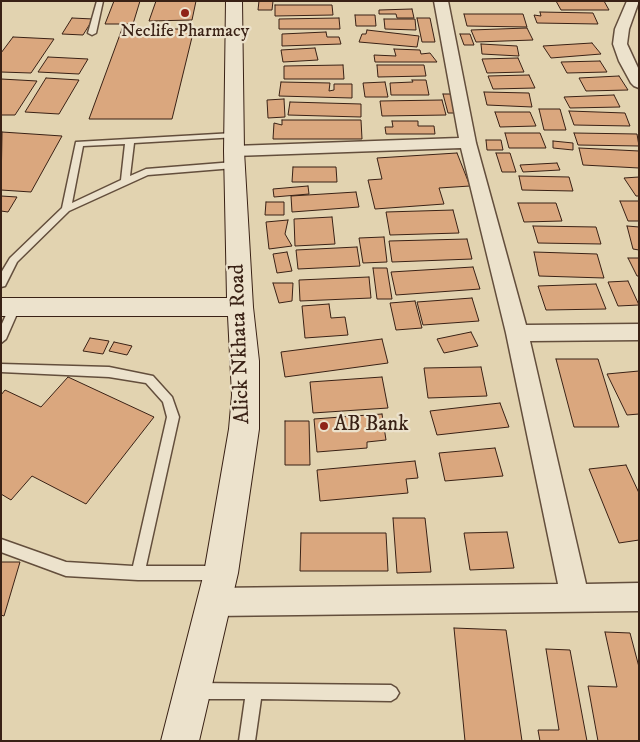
<!DOCTYPE html>
<html>
<head>
<meta charset="utf-8">
<style>
  body { margin:0 }
  #map { position:relative; width:640px; height:742px; overflow:hidden; background:#e2d3b0; font-family:"IM FELL DW Pica",serif }
  canvas { display:block }
  .frame { position:absolute; inset:0; border:2px solid #392115; pointer-events:none }
</style>
</head>
<body>
<div id="map">
<canvas width="640" height="742"></canvas>
<div class="frame"></div>
</div>
<script>
const g = document.querySelector('canvas').getContext('2d');
g.lineJoin = 'round';
function fillPath(path, color) { g.fillStyle = color; g.fill(path, 'evenodd'); }
const poly = rows => new Path2D(rows.map(r => 'M' + r).join(''));
function trace(path, color, width, dash) { g.strokeStyle = color; g.lineWidth = width; g.lineCap = dash ? 'butt' : 'round'; g.setLineDash(dash || []); g.stroke(path); }
function write(font, color, halo, rows, align = 'center') {
  g.font = font + ' "IM FELL DW Pica",serif'; g.lineWidth = 4.5; g.setLineDash([]); g.textBaseline = 'middle'; g.strokeStyle = halo; g.fillStyle = color; for (const [text, x, y, turn = 0] of rows) {
    g.save(); g.translate(x, y); g.rotate((+turn || 0) * Math.PI / 180); g.textAlign = isNaN(turn) ? turn : align; if (halo) g.strokeText(text, 0, 0); g.fillText(text, 0, 0); g.restore();
  }
}
const building = poly([
  [114,1,140,1,133,24,105,24,114,1],
  [156,1,196,1,192,20,149,21,156,1],
  [259,1,273,1,272,10,258,10,259,1],
  [556,1,604,1,609,10,561,10,556,1],
  [275,5,332,5,333,15,275,16,275,5],
  [412,9,414,18,397,18,396,14,379,14,379,10,412,9],
  [540,12,593,13,598,24,537,23,534,15,541,16,540,12],
  [464,14,523,14,527,27,467,26,464,14],
  [355,15,375,15,376,26,356,26,355,15],
  [72,18,93,19,83,35,62,34,72,18],
  [339,18,340,29,279,29,279,19,339,18],
  [417,18,430,18,435,42,422,42,417,18],
  [384,19,415,19,416,30,385,29,384,19],
  [527,28,533,40,476,42,471,30,527,28],
  [122,29,194,29,172,119,89,119,122,29],
  [367,30,419,36,417,47,359,42,362,34,366,34,367,30],
  [326,32,327,37,339,37,341,44,282,46,282,34,326,32],
  [460,34,470,34,474,45,464,45,460,34],
  [13,37,54,39,31,73,1,72,1,53,13,37],
  [592,43,601,54,551,58,543,46,592,43],
  [481,44,517,46,519,56,482,54,481,44],
  [315,48,318,60,283,62,281,50,315,48],
  [394,49,420,50,421,54,430,53,437,62,375,62,374,55,396,56,394,49],
  [48,57,88,59,79,74,38,72,48,57],
  [518,58,524,72,487,73,482,59,518,58],
  [600,61,607,72,567,73,561,62,600,61],
  [343,65,344,79,284,79,284,66,343,65],
  [377,65,424,65,426,76,378,77,377,65],
  [529,75,535,88,493,89,488,76,529,75],
  [619,76,628,90,586,91,579,78,619,76],
  [46,78,79,80,59,114,25,112,46,78],
  [1,79,37,81,15,115,1,115,1,79],
  [412,80,426,80,429,95,391,95,390,83,413,82,412,80],
  [281,82,330,83,329,91,334,90,334,84,352,84,352,98,279,96,281,82],
  [385,82,388,97,365,97,363,83,385,82],
  [484,92,529,93,532,107,487,105,484,92],
  [443,94,455,94,460,113,448,113,443,94],
  [614,95,620,107,570,108,564,97,614,95],
  [284,99,285,117,268,118,267,100,284,99],
  [442,100,446,115,382,116,380,101,442,100],
  [290,102,361,104,361,117,288,115,290,102],
  [539,109,560,109,566,130,544,130,539,109],
  [569,111,625,113,630,126,574,125,569,111],
  [495,112,530,112,536,126,500,127,495,112],
  [282,120,361,120,362,139,273,139,274,123,282,125,282,120],
  [392,121,418,121,418,126,434,126,435,134,386,134,385,127,393,127,392,121],
  [2,132,62,136,31,192,1,190,2,132],
  [505,133,540,133,546,148,509,148,505,133],
  [574,133,637,134,639,146,578,145,574,133],
  [486,140,501,140,503,150,487,150,486,140],
  [553,141,573,143,573,150,553,148,553,141],
  [579,148,639,151,639,168,583,165,579,148],
  [457,153,470,186,439,188,444,204,375,209,368,180,382,179,377,158,457,153],
  [496,153,510,153,516,172,502,172,496,153],
  [557,163,560,170,523,172,520,165,557,163],
  [293,167,336,167,337,182,292,182,293,167],
  [519,176,569,177,573,191,522,190,519,176],
  [639,177,639,196,636,196,624,178,639,177],
  [308,186,309,194,274,197,273,189,308,186],
  [356,192,359,207,292,212,291,196,356,192],
  [1,196,17,197,8,212,1,211,1,196],
  [620,201,639,201,639,221,628,221,620,201],
  [266,202,284,202,284,215,265,215,266,202],
  [518,203,556,203,562,221,524,222,518,203],
  [453,210,459,233,390,235,386,212,453,210],
  [332,217,335,244,295,246,294,219,332,217],
  [288,220,285,234,292,246,269,249,266,222,288,220],
  [533,226,596,227,601,244,538,243,533,226],
  [627,226,639,227,639,250,633,249,627,226],
  [384,237,387,262,363,263,359,238,384,237],
  [467,239,472,259,392,262,389,241,467,239],
  [357,247,360,266,298,269,296,250,357,247],
  [287,252,292,271,277,273,273,254,287,252],
  [534,252,597,254,604,278,539,276,534,252],
  [628,258,639,258,639,276,637,276,628,258],
  [473,267,480,289,396,295,391,272,473,267],
  [373,268,387,268,392,299,377,299,373,268],
  [369,277,371,298,300,301,299,280,369,277],
  [628,281,639,305,618,306,608,282,628,281],
  [273,283,293,283,292,301,279,303,273,283],
  [596,284,606,309,546,310,538,286,596,284],
  [472,298,479,321,423,325,417,302,472,298],
  [415,301,422,328,396,330,390,303,415,301],
  [329,304,331,318,345,317,348,335,305,338,302,306,329,304],
  [471,332,478,346,444,353,437,339,471,332],
  [90,338,109,341,103,354,83,351,90,338],
  [382,339,388,363,285,377,281,352,382,339],
  [114,342,132,346,127,355,109,351,114,342],
  [556,359,598,359,619,427,574,427,556,359],
  [481,367,487,396,428,398,424,368,481,367],
  [639,371,639,414,627,415,607,374,639,371],
  [68,377,154,417,86,504,32,476,11,500,1,494,1,395,5,390,41,407,68,377],
  [382,377,388,408,313,413,310,382,382,377],
  [500,403,509,427,437,435,430,411,500,403],
  [382,414,386,440,367,442,367,448,317,452,314,419,382,414],
  [285,421,309,421,310,465,285,465,285,421],
  [495,448,503,476,445,481,439,453,495,448],
  [415,461,418,478,406,479,408,493,320,501,317,470,415,461],
  [626,465,639,493,639,540,619,543,589,469,626,465],
  [393,518,425,518,431,572,397,573,393,518],
  [507,532,514,568,470,570,464,533,507,532],
  [301,533,386,533,388,571,300,571,301,533],
  [1,562,20,562,4,616,1,615,1,562],
  [454,628,506,630,522,741,465,741,454,628],
  [605,632,630,633,639,667,639,741,598,741,588,686,617,687,605,632],
  [546,649,570,650,587,741,540,741,538,730,559,730,546,649]
]);
const lane = poly([
  [97,1,103,1,96,33,92,35,88,33,97,1],
  [234,133,237,133,237,137,134,143,130,176,146,169,234,162,238,165,234,168,148,175,69,211,17,262,5,286,1,287,1,273,10,258,62,208,76,142,234,133],
  [125,144,121,180,72,203,83,146,125,144],
  [15,303,20,307,6,339,1,343,1,326,11,304,15,303],
  [1,364,109,367,153,376,172,397,179,417,146,566,219,566,224,568,226,573,224,578,219,580,138,580,66,576,1,552,1,539,66,562,133,566,167,417,163,402,146,383,109,377,1,372,1,364],
  [196,683,391,685,396,688,399,693,396,698,391,701,261,699,255,741,239,741,245,699,196,699,191,696,188,691,191,686,196,683]
]);
const street = poly([
  [434,1,448,1,476,143,526,325,639,324,639,340,530,341,586,584,639,583,639,611,213,616,203,612,199,602,203,592,213,588,558,584,506,333,461,148,234,156,228,155,226,151,228,147,234,146,459,138,434,1],
  [627,1,639,1,629,29,627,44,639,70,639,88,634,86,631,83,619,61,613,44,615,29,627,1]
]);
const secondary = poly([
  [226,1,242,1,244,151,253,307,259,361,259,429,238,573,199,741,161,741,204,573,229,429,232,395,228,316,1,316,1,298,227,298,224,151,226,1]
]);
const markers = [
  [185,13,5,"#8f2418"],
  [324,426,5,"#8f2418"]
];
const farPoinames = [
  ["Neclife Pharmacy",185,32]
];
const streetNames = [
  ["Alick Nkhata Road",241,344,-92]
];
const poiNames = [
  ["AB Bank",334,426]
];
fillPath(building, '#daa77e');
trace(building, '#392115', 1);
trace(lane, '#634e3c', 3);
trace(street, '#634e3c', 3);
trace(secondary, '#392115', 2);
fillPath(lane, '#ece2cc');
fillPath(street, '#ece2cc');
fillPath(secondary, '#ece2cc');
for (const [x, y, r, color] of markers) { const dot = new Path2D(); dot.arc(x, y, r, 0, 2 * Math.PI); g.fillStyle = color; g.fill(dot); trace(dot, '#ece2cc', 2); }
write('18px', '#392115', '#ece2cc', farPoinames);
write('21px', '#392115', '#ece2cc', streetNames);
write('21px', '#392115', '#ece2cc', poiNames, 'left');
</script>
</body>
</html>
